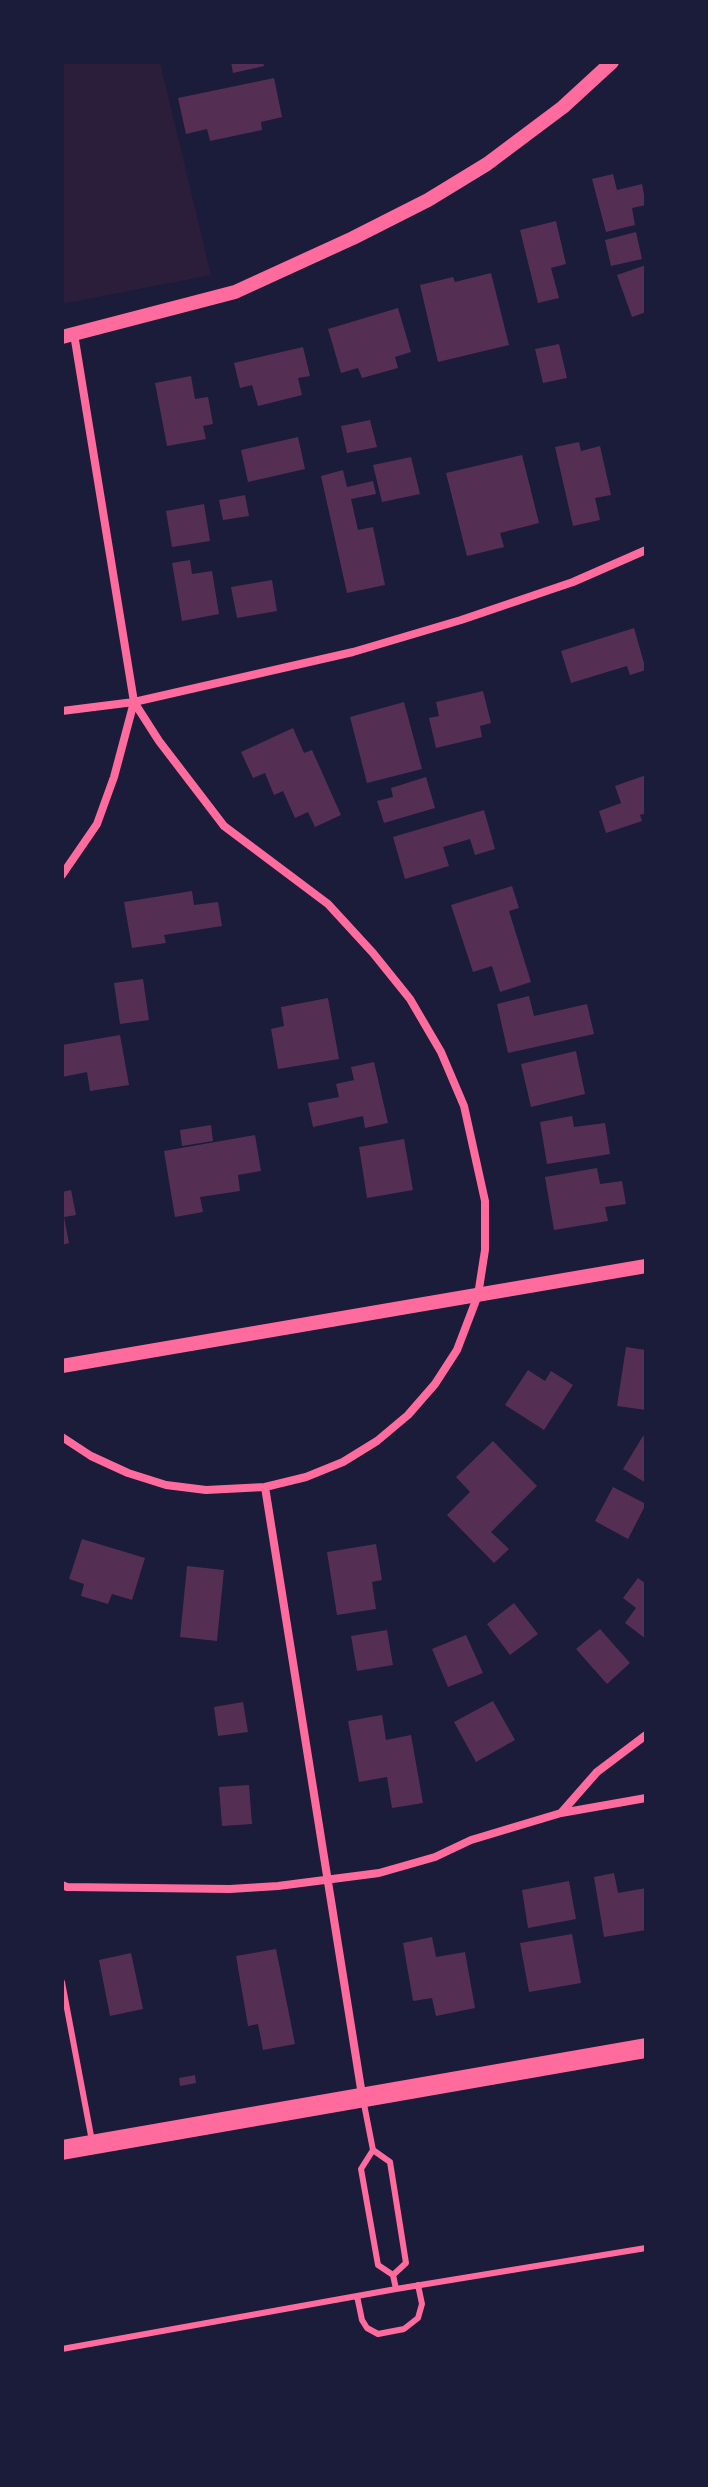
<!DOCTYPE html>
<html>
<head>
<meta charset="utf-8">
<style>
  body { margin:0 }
  #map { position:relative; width:708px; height:2487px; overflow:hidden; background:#1b1b3a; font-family:Barlow,sans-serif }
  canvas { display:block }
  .frame { position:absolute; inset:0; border:64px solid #1b1b3a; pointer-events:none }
</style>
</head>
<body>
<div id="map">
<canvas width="708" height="2487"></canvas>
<div class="frame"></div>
</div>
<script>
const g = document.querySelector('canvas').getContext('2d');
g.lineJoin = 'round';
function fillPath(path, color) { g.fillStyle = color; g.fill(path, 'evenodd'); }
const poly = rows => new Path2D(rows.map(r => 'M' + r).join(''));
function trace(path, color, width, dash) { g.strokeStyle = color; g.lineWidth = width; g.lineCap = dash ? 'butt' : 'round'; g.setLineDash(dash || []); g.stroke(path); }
const green = poly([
  [62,62,160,62,211,275,62,304]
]);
const building = poly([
  [231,62,263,62,264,66,233,73],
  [274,78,282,117,261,122,262,130,210,141,207,129,186,134,178,98],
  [613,174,617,190,642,184,646,205,632,208,635,225,606,232,592,179],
  [556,221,566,264,551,268,559,298,538,303,520,230],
  [636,232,642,259,611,266,605,240],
  [646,265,646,312,632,317,617,275],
  [491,273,509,345,438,362,420,285,453,277,455,282],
  [398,308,411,352,395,357,398,368,362,378,358,368,341,373,328,329],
  [559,344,567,378,543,383,535,349],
  [303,347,310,376,298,378,302,395,258,406,252,385,240,388,234,363],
  [191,376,195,399,208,397,213,424,203,426,206,439,167,446,155,383],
  [370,420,377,447,347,453,341,426],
  [298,437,305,469,248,482,241,450],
  [579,442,581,451,600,446,611,495,595,498,600,520,573,526,555,447],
  [522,455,539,523,500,533,504,547,467,556,446,473],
  [411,457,420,494,382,502,373,465],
  [343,470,347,487,373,481,376,494,351,499,358,530,373,527,385,585,347,593,321,476],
  [245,495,249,516,223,520,219,500],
  [204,504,210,541,172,547,166,511],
  [190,560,192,574,212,571,219,614,182,621,172,563],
  [272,580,277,611,237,618,231,587],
  [634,628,646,670,630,675,627,666,571,683,561,651],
  [483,691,491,723,480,726,482,737,436,748,429,718,439,716,436,702],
  [404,702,422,769,367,783,350,717],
  [293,728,304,753,312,750,341,815,315,827,308,812,295,818,283,791,274,795,265,773,253,778,241,752],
  [646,775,646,813,640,815,642,821,606,833,599,811,621,803,615,786],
  [426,777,435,808,384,823,377,801,393,797,391,788],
  [484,810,495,849,475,855,470,839,443,847,449,866,405,879,393,837],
  [512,886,519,908,509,911,531,982,500,992,492,966,473,972,451,905],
  [192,891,194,905,218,902,222,926,164,935,166,943,132,948,124,902],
  [143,979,149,1020,120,1024,114,983],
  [529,996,534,1016,587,1004,594,1034,508,1053,497,1004],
  [328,998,339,1059,278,1069,271,1029,284,1026,281,1007],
  [120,1035,129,1085,90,1091,87,1072,62,1077,62,1045],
  [576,1051,585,1094,531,1107,521,1064],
  [374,1062,388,1123,365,1128,363,1116,313,1127,308,1103,339,1097,336,1084,354,1080,351,1067],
  [572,1116,574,1127,605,1123,610,1154,547,1164,540,1122],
  [211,1125,213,1141,182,1146,180,1130],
  [255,1135,261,1171,238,1175,240,1191,200,1197,203,1212,175,1217,164,1151],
  [404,1139,413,1190,367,1198,359,1147],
  [597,1168,600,1184,622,1181,626,1204,605,1207,608,1221,554,1230,545,1177],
  [71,1190,76,1215,64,1217,69,1243,62,1245,62,1192],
  [626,1347,646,1350,646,1410,617,1406],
  [528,1370,545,1381,551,1371,573,1385,544,1430,505,1405],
  [643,1436,646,1438,646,1483,623,1469],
  [493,1441,537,1486,491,1532,509,1549,494,1563,447,1515,470,1492,456,1477],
  [613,1487,646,1504,628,1539,595,1521],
  [82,1539,145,1558,132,1600,112,1594,108,1604,81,1596,84,1584,69,1579],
  [376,1544,382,1580,372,1582,376,1609,337,1615,327,1552],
  [187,1566,224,1570,217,1641,180,1637],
  [638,1578,646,1584,646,1639,625,1623,636,1608,623,1598],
  [514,1603,538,1634,510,1655,487,1624],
  [600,1629,630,1663,607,1684,576,1649],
  [387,1630,393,1665,357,1671,351,1636],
  [466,1635,483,1673,448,1687,432,1649],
  [493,1701,515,1740,476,1762,454,1722],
  [243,1702,248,1732,218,1736,214,1707],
  [382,1715,386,1740,411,1735,423,1803,392,1808,387,1777,359,1782,348,1721],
  [249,1785,252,1824,222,1826,219,1787],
  [614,1873,618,1893,646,1888,646,1930,604,1937,594,1877],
  [569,1881,576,1919,528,1928,522,1890],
  [572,1934,581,1983,529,1992,520,1943],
  [432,1937,436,1957,465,1952,475,2008,436,2016,432,1998,413,2001,403,1943],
  [276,1949,295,2044,263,2050,258,2024,248,2026,236,1956],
  [131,1953,143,2009,110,2016,99,1960],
  [195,2075,196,2083,180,2086,179,2078]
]);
const service = poly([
  [62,1982,92,2141],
  [363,2099,373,2150,390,2162,406,2263,393,2275],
  [373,2150,361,2169,378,2265,393,2275,396,2289],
  [357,2296,362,2320,367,2328,378,2334,404,2329,418,2318,422,2304,418,2285],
  [62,2349,396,2289,646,2248]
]);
const minor = poly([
  [62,711,134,702,353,652,461,620,573,582,646,550],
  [62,875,97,824,114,777,134,702],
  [62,1437,91,1456,128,1473,166,1485,206,1490,265,1487,306,1477,343,1462,377,1441,408,1415,435,1384,457,1350,478,1295,485,1250,485,1201,464,1106,441,1052,410,999,373,953,328,904,224,826,159,741,134,702,74,334],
  [265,1487,362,2095],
  [561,1813,646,1798],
  [62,1885,67,1887,230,1889,278,1886,379,1873,435,1857,471,1840,561,1813,597,1772,646,1735]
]);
const tertiary = poly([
  [62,337,235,292,353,238,428,200,487,164,563,107,612,62],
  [62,1366,646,1266]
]);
const primary = poly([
  [62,2150,646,2048]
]);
fillPath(green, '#2a1e3b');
fillPath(building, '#542f53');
trace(service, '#ff6b9d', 6);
trace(minor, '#ff6b9d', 8);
trace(tertiary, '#ff6b9d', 14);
trace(primary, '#ff6b9d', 20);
</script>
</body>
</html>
